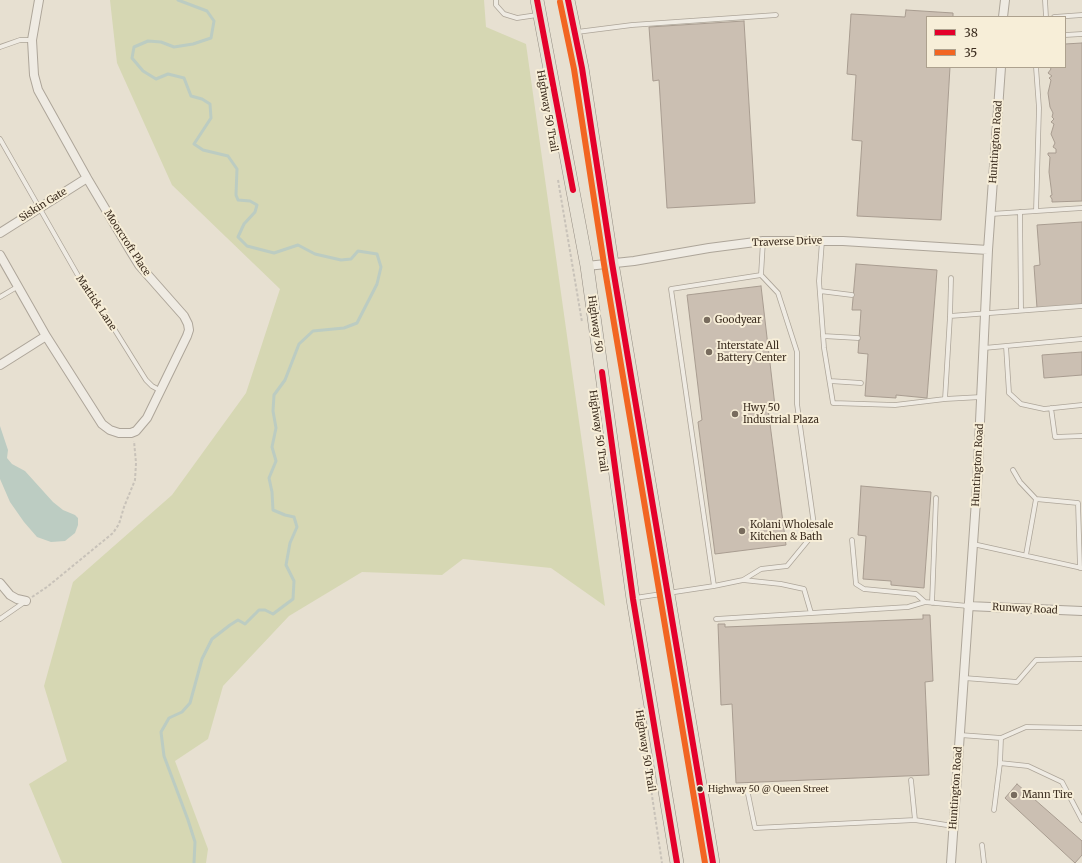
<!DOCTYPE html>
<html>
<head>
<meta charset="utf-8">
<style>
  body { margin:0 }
  #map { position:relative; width:1082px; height:863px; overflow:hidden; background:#e7e0d1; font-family:Merriweather,serif }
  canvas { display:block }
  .legend { position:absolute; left:926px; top:16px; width:140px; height:52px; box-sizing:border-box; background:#f7eed8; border:1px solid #ada18e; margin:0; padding:5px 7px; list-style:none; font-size:12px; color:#3d2e20 }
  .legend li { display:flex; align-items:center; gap:8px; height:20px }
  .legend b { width:20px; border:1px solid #ada18e }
</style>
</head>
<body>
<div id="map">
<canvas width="1082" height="863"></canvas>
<ul class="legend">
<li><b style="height:5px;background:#e4002b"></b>38</li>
<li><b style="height:5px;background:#f26522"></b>35</li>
</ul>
</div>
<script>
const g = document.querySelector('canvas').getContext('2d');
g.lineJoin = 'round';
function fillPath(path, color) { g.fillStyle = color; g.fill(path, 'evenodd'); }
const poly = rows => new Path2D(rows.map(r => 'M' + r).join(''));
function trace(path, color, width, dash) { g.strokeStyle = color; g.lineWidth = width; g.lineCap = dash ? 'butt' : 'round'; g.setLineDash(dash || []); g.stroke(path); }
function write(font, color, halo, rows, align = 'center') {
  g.font = font + ' Merriweather,serif'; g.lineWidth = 4; g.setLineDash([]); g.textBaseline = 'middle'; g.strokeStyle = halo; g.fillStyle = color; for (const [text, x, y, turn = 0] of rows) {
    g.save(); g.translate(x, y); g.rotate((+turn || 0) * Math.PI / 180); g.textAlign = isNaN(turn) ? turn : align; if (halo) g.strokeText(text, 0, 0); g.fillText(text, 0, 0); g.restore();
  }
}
const green = poly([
  [110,0,484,0,486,27,526,44,605,606,551,568,463,559,442,575,362,572,289,616,223,686,208,739,175,761,208,849,206,863,62,863,29,784,67,761,44,686,73,582,172,495,246,393,280,289,172,185,117,63]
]);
const water = poly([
  [0,426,8,450,7,458,12,464,25,471,53,502,63,510,75,515,78,518,78,525,75,533,65,541,51,542,37,537,24,522,10,502,0,479]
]);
const stream = poly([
  [178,0,207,11,214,21,211,38,193,44,174,47,161,42,148,41,134,47,132,58,143,71,156,79,168,74,184,78,191,96,202,99,210,104,211,118,194,144,203,150,228,156,237,169,236,195,238,200,250,201,257,205,255,212,244,224,238,237,247,246,274,253,298,245,315,254,341,260,351,259,358,251,377,254,381,267,377,284,357,323,344,328,313,331,299,344,285,380,274,395,273,411,276,428,272,447,276,461,269,478,272,492,273,510,285,515,294,517,297,527,290,543,286,565,294,581,293,599,273,614,265,610,259,610,245,624,238,620,230,625,212,639,202,659,190,703,182,712,169,718,161,732,164,756,188,820,195,842,194,863]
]);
const building = poly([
  [906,10,953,13,953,17,927,17,927,67,950,67,941,220,857,216,862,141,852,140,856,75,847,74,851,14,905,17,906,10],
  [744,21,755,203,667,208,659,80,653,81,649,27,744,21],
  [1082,43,1082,201,1052,202,1052,199,1050,196,1052,195,1049,172,1050,157,1048,155,1048,153,1056,153,1056,149,1053,147,1055,143,1051,134,1054,124,1051,122,1054,119,1052,117,1053,113,1050,107,1048,93,1051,80,1049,78,1052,76,1048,73,1051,69,1050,67,1065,67,1065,44,1082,43],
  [1082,222,1082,305,1037,308,1034,266,1040,265,1037,225,1082,222],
  [856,264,937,270,927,398,896,395,896,398,865,396,868,354,858,353,861,310,852,310,856,264],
  [761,286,775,406,768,409,786,545,715,554,698,422,702,420,687,295,761,286],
  [1082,352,1082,375,1044,378,1042,355,1082,352],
  [861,486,931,492,924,588,891,585,891,581,863,579,866,536,858,535,861,486],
  [923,615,930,615,933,681,925,682,929,775,736,783,732,704,721,705,718,624,725,624,725,627,923,619,923,615],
  [1017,784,1082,841,1082,855,1075,863,1005,798,1017,784]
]);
const path = poly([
  [558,180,582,322],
  [32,597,47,587,113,533,119,524,124,507,135,480,136,463,134,441],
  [639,708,662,863]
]);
const lane = poly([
  [496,0,496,5,504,14,517,18,537,15],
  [1045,0,1046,17],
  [1054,17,1082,15],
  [577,32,632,25,776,15],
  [1065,35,1082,34],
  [0,47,20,40,32,40],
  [0,139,92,300,108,319,146,380,152,386,161,391],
  [1036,211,1039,108,1036,67],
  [1020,212,1021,310],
  [991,214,1082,208],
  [822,241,819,281,824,348,833,403,895,405,945,399],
  [951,278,950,316,1082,306],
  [820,291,852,295],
  [0,297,17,287],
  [950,316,945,399,981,397],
  [823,336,858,338],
  [1006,346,1009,393,1021,404,1044,409,1082,405],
  [984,348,1082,339],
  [830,381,861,383],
  [1051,408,1055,437,1082,436],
  [1013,470,1020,482,1036,499],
  [852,540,856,584,864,589,916,594,925,602],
  [973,544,1082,568],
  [1026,555,1036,499,1078,503,1080,568],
  [743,580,761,569,787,566,815,532,797,404,797,352,778,293,761,275],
  [714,586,743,580,781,584,804,589,811,613],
  [635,598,714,586,671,289,761,275,763,241],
  [932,603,936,498],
  [0,619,26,601],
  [716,619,908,607,925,602,968,606],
  [964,678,1017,682,1036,660,1082,659],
  [960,735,1001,738,1000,763,994,810],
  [1001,738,1026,727,1082,728],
  [1000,763,1028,766,1062,782,1082,820],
  [911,780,915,820],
  [747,789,755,828,915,820,953,826],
  [982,845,984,863]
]);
const street = poly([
  [1003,17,1005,0],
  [0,233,87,178],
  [0,255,46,336,102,424,110,430,119,433,131,433,136,431,147,418,187,336,189,330,188,324,184,316,139,265,131,252,87,178,38,90,34,75,32,40,39,0],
  [587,266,634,261,709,248,763,241,843,241,988,250],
  [0,365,46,336],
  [0,583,10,595,17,599,26,601],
  [968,606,1082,611],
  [951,863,977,486,988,250,1001,67]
]);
const primary = poly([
  [537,0,587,266,633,599,677,863],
  [568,0,582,68,612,263,695,754,713,863]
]);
const bus1 = poly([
  [537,0,573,190],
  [568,0,582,68,612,263,713,863],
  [602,372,633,599,677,863]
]);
const bus2 = poly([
  [560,2,574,69,604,264,705,863]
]);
const markers = [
  [707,320,4,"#786c5e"],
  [709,352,4,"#786c5e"],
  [735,414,4,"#786c5e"],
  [742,531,4,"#786c5e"],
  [700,789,3.5,"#3d2e20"],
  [1014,795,4,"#786c5e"]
];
const busNames = [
  ["Highway 50 @ Queen Street",708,789]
];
const streetNames = [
  ["Highway 50 Trail",547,111,80],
  ["Huntington Road",996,142,-86],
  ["Siskin Gate",43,205,-32],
  ["Traverse Drive",787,242,-2],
  ["Moorcroft Place",127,243,57],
  ["Mattick Lane",96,303,56],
  ["Highway 50",595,324,82],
  ["Highway 50 Trail",598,431,82],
  ["Huntington Road",978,465,-87],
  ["Runway Road",1025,609,3],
  ["Highway 50 Trail",645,751,81],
  ["Huntington Road",956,788,-86]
];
const poiNames = [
  ["Goodyear",715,320],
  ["Interstate All",717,346],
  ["Battery Center",717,358],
  ["Hwy 50",743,408],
  ["Industrial Plaza",743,420],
  ["Kolani Wholesale",750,525],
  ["Kitchen & Bath",750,537],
  ["Mann Tire",1022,795]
];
fillPath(green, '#d6d7b3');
fillPath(water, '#bcccc2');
trace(stream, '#bcccc2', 3);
fillPath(building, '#cbbfb2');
trace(building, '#a89c90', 1);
trace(lane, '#ada599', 5.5);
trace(street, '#ada599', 10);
trace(primary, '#928b80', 14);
trace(path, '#c8c2b9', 2, [3, 2]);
trace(lane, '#efebe3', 4);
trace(street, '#efebe3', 8);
trace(primary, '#e6e1d4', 13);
trace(bus1, '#e4002b', 6);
trace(bus2, '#f26522', 6);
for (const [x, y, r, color] of markers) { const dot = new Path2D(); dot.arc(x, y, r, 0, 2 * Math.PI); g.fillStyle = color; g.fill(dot); trace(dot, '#f7eed8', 1.5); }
write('9px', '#3d2e20', '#f7eed8', busNames, 'left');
write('10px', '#3d2e20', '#f7eed8', streetNames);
write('10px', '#3d2e20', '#f7eed8', poiNames, 'left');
</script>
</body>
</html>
